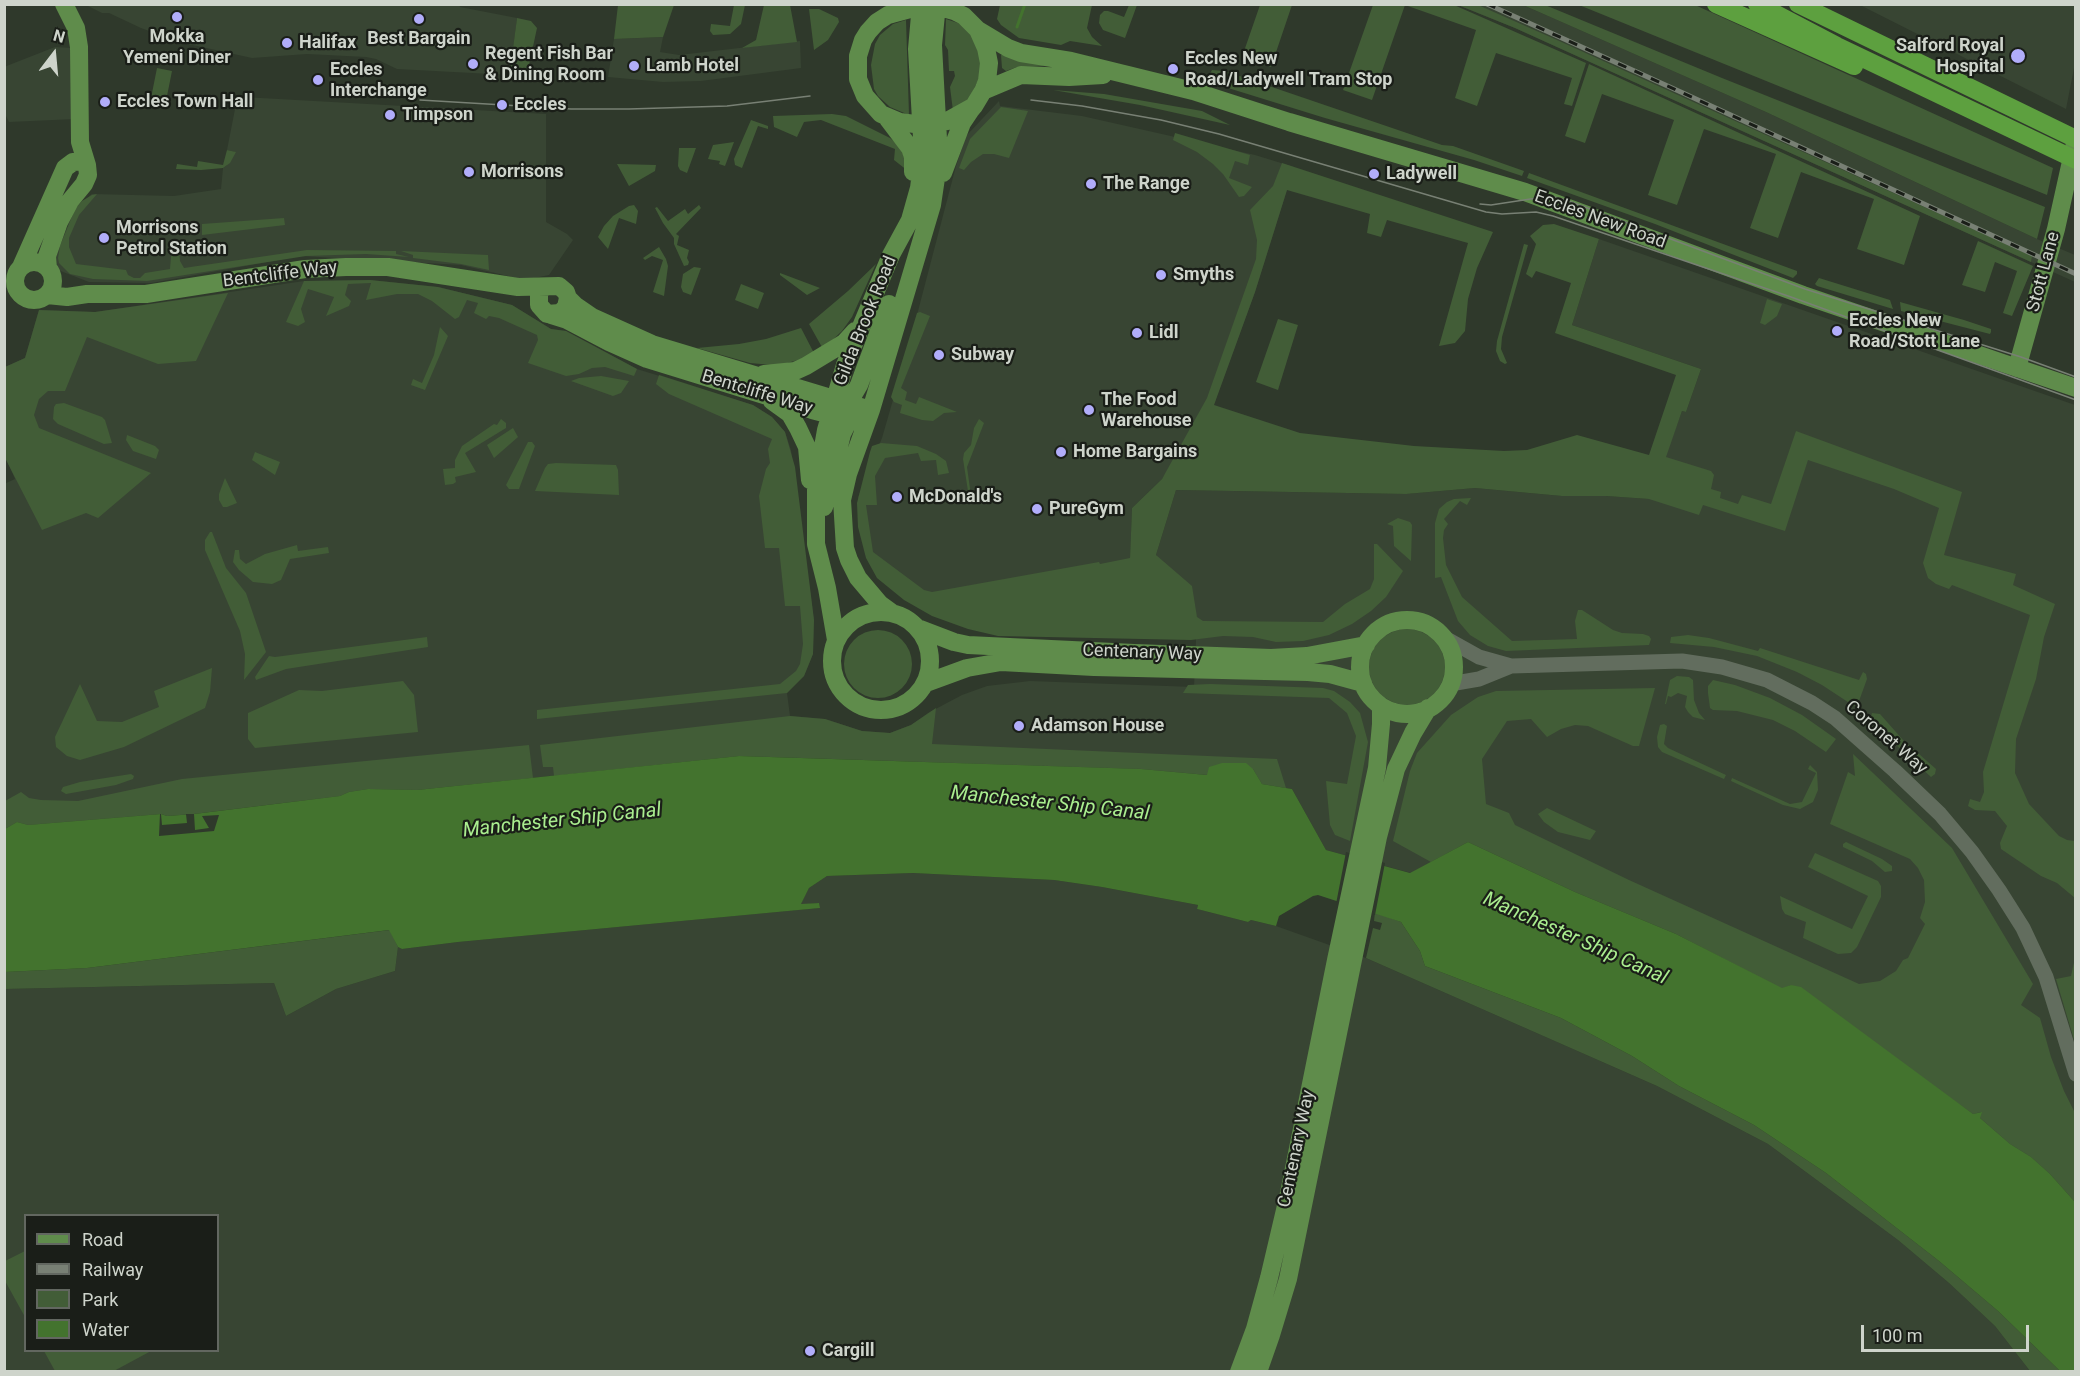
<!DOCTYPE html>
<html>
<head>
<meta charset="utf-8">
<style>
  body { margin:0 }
  #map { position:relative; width:2080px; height:1376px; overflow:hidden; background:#2f392b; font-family:Roboto,sans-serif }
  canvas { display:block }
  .frame { position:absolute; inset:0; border:6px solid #ced4cb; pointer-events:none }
  .legend { position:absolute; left:24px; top:1214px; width:195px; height:138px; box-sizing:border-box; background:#1a1e18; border:2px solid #626760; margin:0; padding:8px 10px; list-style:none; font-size:18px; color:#ced4cb }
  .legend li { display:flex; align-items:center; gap:12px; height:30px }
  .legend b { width:30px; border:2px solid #626760 }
  .north { position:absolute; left:24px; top:24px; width:60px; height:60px; -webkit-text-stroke:4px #1a1e18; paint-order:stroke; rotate:16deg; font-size:16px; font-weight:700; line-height:24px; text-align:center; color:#ced4cb }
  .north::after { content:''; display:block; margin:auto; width:21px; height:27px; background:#ced4cb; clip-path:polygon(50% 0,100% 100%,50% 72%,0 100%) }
  .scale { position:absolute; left:1861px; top:1325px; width:168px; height:27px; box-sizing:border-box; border:3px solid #ced4cb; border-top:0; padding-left:8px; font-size:18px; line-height:21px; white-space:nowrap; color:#ced4cb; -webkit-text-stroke:4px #1a1e18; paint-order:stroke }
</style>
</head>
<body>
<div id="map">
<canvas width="2080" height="1376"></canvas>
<div class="frame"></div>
<ul class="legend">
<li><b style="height:8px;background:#5f8c4b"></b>Road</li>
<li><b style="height:8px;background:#788074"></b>Railway</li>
<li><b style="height:16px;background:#425d37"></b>Park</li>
<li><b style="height:16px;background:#43732e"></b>Water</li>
</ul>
<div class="north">N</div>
<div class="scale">100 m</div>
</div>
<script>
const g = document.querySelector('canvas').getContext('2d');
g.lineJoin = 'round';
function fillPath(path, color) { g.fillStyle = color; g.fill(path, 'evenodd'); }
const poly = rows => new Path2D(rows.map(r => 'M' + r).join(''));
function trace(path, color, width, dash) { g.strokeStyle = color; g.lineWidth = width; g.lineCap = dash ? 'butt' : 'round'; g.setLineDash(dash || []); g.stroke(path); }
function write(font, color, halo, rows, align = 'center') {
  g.font = font + ' Roboto,sans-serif'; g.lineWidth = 4.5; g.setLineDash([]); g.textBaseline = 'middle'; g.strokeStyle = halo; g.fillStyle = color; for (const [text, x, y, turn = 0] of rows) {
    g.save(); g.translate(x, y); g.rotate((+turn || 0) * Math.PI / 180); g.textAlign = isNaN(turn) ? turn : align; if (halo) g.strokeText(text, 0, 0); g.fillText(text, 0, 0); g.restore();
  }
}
const built = poly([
  [459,4,460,7,517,18,510,75,397,69,376,59,366,57,307,54,252,58,179,42,141,28,109,13,102,13,86,5],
  [1458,5,1523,5,1766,112,2037,239,2075,255,2075,282,1515,28],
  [1860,5,2075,5,2075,63,2066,109],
  [663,37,660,52,679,55,800,41,801,68,701,81,663,82,608,77,614,39],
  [55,47,72,48,75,119,9,122,5,114,4,67],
  [243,97,546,114,546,222,567,234,573,240,549,275,525,280,461,265,301,256,151,283,89,282,58,270,56,256,74,209,92,194,174,196,221,189,223,168,227,165,235,152,227,150,237,99],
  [999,101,1000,106,1082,116,1255,155,1294,167,1255,292,1214,404,1162,479,1132,508,1130,562,929,598,870,555,858,497,882,438,912,334,956,166,966,136],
  [1599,239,2075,405,2075,1202,2050,1174,1782,989,1676,934,1575,892,1468,842,1411,873,1326,850,1292,789,1208,775,835,758,739,756,417,790,5,829,4,484,15,479,5,456,5,367,25,358,39,310,95,312,304,281,370,280,438,287,512,305,551,329,566,331,637,369,753,405,772,417,785,432,791,450,814,620,813,654,804,676,787,693,790,716,825,719,862,731,890,733,911,725,928,713,962,695,987,686,1030,681,1194,687,1197,617,1156,555,1176,490,1406,494,1475,488,1562,496,1606,496,1649,499,1682,411,1686,412,1701,369,1572,325],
  [913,873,1054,880,1102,887,1198,905,1197,909,1248,922,1251,920,1276,926,1366,958,1657,1086,1768,1144,1898,1240,1949,1283,1995,1326,2030,1371,5,1372,5,989,274,983,286,1016,336,989,395,971,398,947,402,949,458,942,819,908,819,903,800,905,809,888,827,876],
  [26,1216,218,1216,218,1350,26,1350]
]);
const green = poly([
  [618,5,618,4,674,5,663,37,614,39],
  [734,5,745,5,741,24,730,34,713,35,710,31,711,24,730,26],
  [764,5,790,5,797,42,742,48,756,40],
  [1000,5,1092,5,1087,28,1092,37,1102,46,1070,41,1061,45,1019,38,1001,25,997,19],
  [1129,5,1137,5,1125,38,1103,30,1099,23,1100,15,1104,11,1108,11,1124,17],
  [1260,5,1292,5,1271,67,1242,57],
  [1373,5,1454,5,1586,63,1572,106,1564,104,1572,78,1496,53,1477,106,1455,98,1476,30,1405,5,1372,100,1343,90],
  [1458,5,1478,5,1557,40,2032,256,2031,262,1515,28],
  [1523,5,1545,5,1722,78,2045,207,2037,239,1766,112],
  [1579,5,1695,5,2053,168,2047,195],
  [809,9,819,9,838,18,839,22,828,40,814,50],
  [517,18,531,21,537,28,528,70,524,72,510,71],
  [946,19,961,24,975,36,983,70,969,99,953,111,950,87,955,76,954,71,949,71,948,50,945,45],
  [906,20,909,115,890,107,878,96,874,89,871,65,875,44,880,35,893,24],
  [1010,53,1045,66,1017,67,1006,71,1002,68,1001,55],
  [1589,64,1920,216,1904,265,1857,249,1874,199,1801,172,1778,238,1750,228,1776,154,1704,129,1677,205,1648,195,1674,120,1602,94,1585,143,1565,136],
  [157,68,172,71,166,101,151,98],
  [1212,70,1225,71,1442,145,1453,146,1524,171,1522,176,1474,160,1325,118,1212,83,1207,79],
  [1053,90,1104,94,1202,111,1230,125,1140,105],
  [1001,107,1028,111,1009,158,994,154,983,154,971,162,964,170,959,168,970,139],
  [832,114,846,116,890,138,901,147,908,171,894,160,895,149,821,120,804,122,797,137,774,127,773,116],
  [751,120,768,126,768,129,758,126,742,168,735,165,734,159],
  [1175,133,1250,155,1248,165,1235,161,1229,178,1252,187,1244,196,1239,197,1223,174,1213,164,1197,152,1173,140],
  [734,142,725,166,719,164,720,161,708,159,713,145],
  [679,148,696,148,687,173,680,170,678,166],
  [227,150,236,152,230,163,223,168,201,170,176,169,177,164,197,167,198,161,223,165],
  [1282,163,1493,232,1477,268,1468,299,1465,331,1455,343,1439,346,1468,243,1387,220,1381,237,1367,233,1370,214,1287,190,1255,292,1214,405,1300,433,1414,446,1504,451,1527,450,1577,435,1649,455,1676,375,1555,333,1571,283,1536,271,1532,278,1526,274,1536,244,1530,236,1543,225,1554,224,1599,239,1572,325,1701,369,1686,412,1682,411,1666,457,1711,471,1714,475,1711,489,1721,492,1720,498,1738,504,1742,495,1771,504,1796,431,1962,492,1944,555,2016,574,2013,585,2055,604,2044,637,2036,679,2016,739,2015,773,2029,804,2059,836,2067,840,2075,841,2075,898,2057,883,2041,876,2001,849,2000,843,2007,826,1995,811,1975,810,1968,806,1970,799,1980,802,1984,792,1983,772,2030,615,1952,585,1949,589,1936,584,1928,578,1923,563,1939,508,1894,489,1808,460,1785,531,1703,505,1699,515,1649,499,1606,496,1562,496,1475,488,1406,494,1176,490,1156,555,1192,586,1197,617,1203,621,1323,622,1345,604,1370,589,1374,579,1374,544,1377,544,1403,571,1386,597,1371,611,1352,624,1329,635,1303,641,1276,642,1253,637,1223,636,1191,640,998,636,968,629,932,616,904,600,877,578,866,558,858,527,857,503,870,452,872,446,881,443,917,446,936,454,946,461,949,473,938,475,936,460,921,461,918,453,885,458,875,476,877,505,866,505,873,552,924,590,932,592,1099,562,1100,564,1130,558,1132,508,1162,479,1207,398,1256,259,1257,240,1250,210,1273,186],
  [617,164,656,165,655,171,629,186],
  [1529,173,1797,271,1797,274,1793,278,1655,224,1527,178],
  [97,194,79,215,69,238,69,247,76,264,126,270,128,275,134,278,140,278,145,273,170,269,172,245,174,243,179,247,180,261,184,268,307,250,396,251,396,254,409,257,366,254,306,256,147,281,93,279,70,274,59,263,58,258,60,246,75,209,82,201,92,195],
  [634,205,638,211,636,224,619,218,608,249,598,237,604,226,613,216,629,206],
  [699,205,701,208,676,234,679,236,677,245,689,250,687,258,689,262,688,265,684,266,674,244,674,238,663,223,655,208,657,207,668,221,685,209,688,214],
  [284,218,285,225,202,235,202,224],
  [1978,241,2033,266,2012,316,2003,313,2017,271,1995,262,1985,292,1962,285],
  [1524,244,1528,245,1502,337,1501,349,1507,363,1505,364,1500,361,1496,351,1497,341],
  [659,247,666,259,668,266,664,296,653,292,663,260,652,256,645,260,643,258],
  [401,251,488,255,489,270,461,264,413,258,413,255],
  [876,264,852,317,842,331,823,349,809,324,848,291],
  [694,267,701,268,691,295,683,292,681,287,683,274],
  [780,273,820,288,807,295,780,275],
  [1819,278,1890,300,1893,309,1817,286,1815,284],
  [370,280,438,287,512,305,551,329,566,331,637,369,634,376,605,367,592,368,579,374,566,376,528,363,538,340,537,335,499,318,489,316,486,319,474,313,478,303,467,300,459,317,455,319,432,301,418,294,397,294,366,300,371,283,348,284,345,295,351,301,349,306,326,316,334,297,308,289,301,309,305,322,298,326,286,322,304,281],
  [741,284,764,293,758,309,735,300],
  [228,293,196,361,158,364,87,337,65,391,48,391,39,399,34,415,39,428,151,473,98,518,86,513,42,530,4,456,5,367,25,358,39,310,95,312],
  [1767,299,1782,304,1777,316,1765,325,1760,323],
  [1900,302,1964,320,1991,329,1991,332,1990,334,1901,311],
  [920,312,930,316,901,388,907,392,905,400,916,404,919,397,957,412,944,413,933,421,922,420,900,413,902,405,894,402,891,397,917,313],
  [1278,319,1298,325,1278,390,1256,382],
  [440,327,448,336,425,390,411,385,413,379,422,383,434,355],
  [801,328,815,355,784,364,772,365,750,363,697,348,739,344,766,339],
  [659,375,753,405,772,417,785,432,795,467,814,620,813,654,804,676,787,693,537,719,537,710,780,684,796,671,800,664,803,644,800,606,785,606,779,548,765,548,759,496,766,469,770,463,768,449,772,439,669,394,656,384],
  [601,376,629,381,621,393,613,396,571,381,579,378],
  [64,403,102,417,105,420,112,443,104,444,58,424,53,419,54,407,56,404],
  [501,419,506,423,506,428,465,453,476,472,455,477,456,482,453,484,445,485,443,469,455,468,455,460,462,446,494,424,497,425],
  [979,419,984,423,967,467,972,503,970,504,963,459,964,453,971,445,974,428],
  [513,428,518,437,494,458,487,445],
  [127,435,155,446,159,450,156,459,133,451,126,440],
  [528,442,532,442,535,446,519,489,509,489,506,485],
  [255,452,280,462,275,475,252,460],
  [556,463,616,465,618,470,619,495,535,491,545,468,548,464],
  [225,478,237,503,227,507,223,507,219,500,219,494],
  [1471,498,1467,505,1460,501,1444,519,1448,524,1444,530,1443,538,1446,565,1462,597,1512,641,1577,639,1575,621,1578,610,1582,610,1613,630,1622,633,1643,634,1649,636,1651,639,1649,645,1506,651,1488,646,1470,635,1458,621,1441,577,1435,578,1435,523,1439,509,1447,502,1454,499],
  [1398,518,1410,522,1412,525,1411,561,1394,546,1393,526,1387,524],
  [210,532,212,532,226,568,246,593,266,652,244,680,245,654,240,631,205,550,205,540],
  [297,545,298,551,328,547,329,553,290,559,281,580,272,584,253,582,239,570,233,562,235,550,239,550,240,559,246,564,265,554],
  '1369 667a38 38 0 1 1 76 0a38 38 0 1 1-76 0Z',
  '844 664a34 34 0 1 1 68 0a34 34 0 1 1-68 0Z',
  [1688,635,1709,638,1758,651,1760,648,1859,680,1863,672,1866,674,1867,679,1859,701,1854,706,1822,685,1797,672,1757,656,1714,647,1670,643,1671,637],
  [427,637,428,647,286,669,256,680,255,677,269,656,275,657],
  [212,668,210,692,205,708,124,747,80,760,67,756,56,747,55,737,80,684,97,721,122,722,159,707,154,691],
  [1677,676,1689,677,1693,680,1694,700,1699,713,1705,720,1693,717,1688,712,1685,707,1687,696,1678,693,1671,697,1668,696,1666,704,1665,704,1670,680],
  [1713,680,1735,685,1770,698,1802,715,1836,739,1826,752,1795,731,1773,720,1737,711,1713,710,1710,708,1708,693,1708,686],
  [403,681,414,695,418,732,255,748,248,739,248,713,299,690,322,691],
  [1210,684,1323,688,1334,691,1350,702,1360,713,1368,742,1350,841,1335,835,1330,825,1326,781,1347,784,1356,736,1347,713,1329,698,1183,693,1188,685],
  [1655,688,1639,746,1633,746,1588,726,1575,725,1561,729,1547,737,1531,719,1507,721,1482,759,1486,804,1509,813,1515,825,1629,880,1859,984,1880,981,1896,971,1903,960,1908,958,1925,924,1920,918,1925,902,1924,880,1918,868,1910,859,1830,824,1848,772,1855,776,1853,754,1952,848,2033,984,2021,1005,2040,1018,2051,1057,2064,1091,2075,1113,2075,1202,2050,1174,2031,1157,2010,1144,1979,1117,1981,1112,1973,1114,1791,985,1782,989,1676,934,1575,892,1468,842,1431,862,1393,841,1410,771,1417,753,1451,715,1478,697,1496,691],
  [936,708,932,744,1277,759,1286,788,1262,784,1253,769,1208,775,1141,769,739,756,554,776,553,767,543,767,540,745,790,716,825,719,862,731,890,733,911,725],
  [1872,713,1880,714,1903,740,1936,769,1935,774,1931,777,1870,721],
  [1664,724,1667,726,1664,744,1668,748,1726,775,1724,779,1662,752,1658,747,1657,737,1660,725],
  [529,745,533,778,417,790,368,789,349,792,340,796,194,814,167,816,161,814,28,825,17,822,5,829,5,801,21,792,29,798,41,800,78,801,182,779],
  [1810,765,1817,772,1818,790,1813,802,1800,809,1783,805,1731,781,1732,778,1790,804,1802,802,1816,773,1808,769],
  [131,774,134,776,133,779,116,785,66,794,61,791,63,787,80,782],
  [1547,808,1596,831,1590,840,1558,832,1544,822,1538,814],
  [1846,842,1882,859,1892,866,1892,871,1885,872,1872,861,1843,847,1843,844],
  [1815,853,1878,881,1881,886,1881,897,1857,947,1851,953,1838,954,1803,938,1806,922,1785,914,1782,909,1780,896,1852,929,1868,896,1808,867],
  [1375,912,1401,922,1420,951,1425,966,1561,1018,1632,1056,1679,1086,1754,1125,1826,1173,1939,1261,1998,1311,2060,1371,2030,1371,1995,1326,1949,1283,1898,1240,1768,1144,1657,1086,1366,958,1373,928,1380,930,1382,923,1374,921],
  [390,930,398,947,395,971,336,989,286,1016,274,983,5,989,5,972,87,968],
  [2075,958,2075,1043,2056,979,2071,976],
  [25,1251,25,1317,4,1279,5,1261],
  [44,1351,151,1351,112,1372,55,1371]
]);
const water = poly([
  [739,756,1141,769,1207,775,1209,767,1222,763,1246,763,1253,769,1262,784,1292,789,1326,850,1410,873,1468,842,1575,892,1676,934,1782,988,1791,985,1801,987,1973,1114,1982,1112,1980,1118,2010,1144,2031,1157,2050,1174,2075,1202,2075,1371,2060,1371,1998,1311,1939,1261,1826,1173,1754,1125,1679,1086,1632,1056,1561,1018,1425,966,1420,951,1401,922,1318,895,1313,896,1279,916,1276,926,1251,920,1248,922,1197,909,1198,905,1102,887,1054,880,913,873,827,876,809,888,801,904,819,903,820,908,458,942,402,949,398,947,389,930,87,968,5,972,5,829,17,822,28,825,161,814,167,816,194,814,340,796,349,792,368,789,417,790]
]);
const pier = poly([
  [160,814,161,814,162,825,187,823,186,814,194,814,195,830,209,828,202,816,219,815,214,831,159,836],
  [1346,852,1385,863,1375,915,1336,904]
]);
const stream = poly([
  [1017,27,1025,4]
]);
const minor = poly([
  [1445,638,1479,657,1511,666,1682,661,1722,667,1767,680,1812,703,1835,718,1895,771,1940,814,1972,852,1999,890,2023,928,2046,977,2076,1074],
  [1450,684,1479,679,1511,666]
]);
const major = poly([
  [978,30,1008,48,1021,53,1071,61,1193,91,1289,122,1525,192,1803,295,2076,388],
  [983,91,1021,75,1069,77,1103,75],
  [888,119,910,148,913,157,913,172],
  [943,173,962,123,970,111,974,106,983,91,987,81,989,63,986,48,978,30,964,16,954,11,936,6,921,6,888,15,877,22,868,32,863,40,858,56,858,79,865,96,881,114,900,122,922,125,947,121,974,106],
  '15 281a19 19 0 1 1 38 0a19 19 0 1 1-38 0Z',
  [21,267,65,168,73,162,85,161],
  [48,268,47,256,59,222,70,201,84,184,88,175,87,165,80,142,79,47,76,28,64,4],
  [47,295,67,297,87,294,146,294,305,269,346,267,388,267,518,287,559,286,566,292,568,298,566,307,560,313,547,314,539,305,539,293,544,287],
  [568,298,576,306,592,317,652,344,871,410],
  [551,315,567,320,609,342,647,359,812,410,865,424],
  [2017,368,2056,229,2076,139],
  [764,374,795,371,806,366,844,343,855,331],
  [772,401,790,414,798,428,807,447,810,480],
  [839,407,852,397,859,385,889,304],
  [824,507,842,434,847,424,859,414],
  '832 661a49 49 0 1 1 98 0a49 49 0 1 1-98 0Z',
  [891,612,880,604,858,578,849,560,845,548,842,500,848,474,871,410,932,205,939,158,933,45,937,4],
  '1360 667a47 47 0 1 1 94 0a47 47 0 1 1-94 0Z',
  [920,629,954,642,968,645,1134,653,1271,658,1307,656,1366,645],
  [836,640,827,588,816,544,816,487,826,430,845,365,891,255,910,220,919,188,923,156,917,49,921,4],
  [926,683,967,668,1001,662,1094,667,1308,672,1330,674,1363,683],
  [1239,1372,1255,1329,1269,1278,1289,1193,1336,960,1377,768,1381,724,1381,707],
  [1258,1372,1271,1335,1288,1279,1378,837,1396,769,1413,733,1428,708]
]);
const highway = poly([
  [1716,4,1854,66],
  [1757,4,1837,46,2076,160],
  [1798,4,2076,139]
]);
const tram = poly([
  [420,100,571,109,629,109,727,106,810,96],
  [1031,100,1082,106,1161,120,1219,134,1486,212,1502,214,1536,212,1553,216,1791,297,2076,400],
  [1480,204,1491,205,1550,196,1566,200,1805,289,2021,357,2076,377]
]);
const rail = poly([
  [1487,4,1683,93,2076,274]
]);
const markers = [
  [177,17,6,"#b1adfa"],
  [419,19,6,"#b1adfa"],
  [287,43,6,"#b1adfa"],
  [2018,56,8,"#b1adfa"],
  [473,64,6,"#b1adfa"],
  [634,66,6,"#b1adfa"],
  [1173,69,6,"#b1adfa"],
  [318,80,6,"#b1adfa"],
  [105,102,6,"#b1adfa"],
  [502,105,6,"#b1adfa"],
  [390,115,6,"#b1adfa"],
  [469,172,6,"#b1adfa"],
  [1374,174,6,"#b1adfa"],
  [1091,184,6,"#b1adfa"],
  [104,238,6,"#b1adfa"],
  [1161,275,6,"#b1adfa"],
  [1837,331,6,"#b1adfa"],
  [1137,333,6,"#b1adfa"],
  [939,355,6,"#b1adfa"],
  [1089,410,6,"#b1adfa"],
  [1061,452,6,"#b1adfa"],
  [897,497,6,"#b1adfa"],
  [1037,509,6,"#b1adfa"],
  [1019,726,6,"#b1adfa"],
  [810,1351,6,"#b1adfa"]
];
const poiNames = [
  ["Mokka",177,37,"center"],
  ["Yemeni Diner",177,58,"center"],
  ["Best Bargain",419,39,"center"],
  ["Halifax",299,43],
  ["Salford Royal",2004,46,"right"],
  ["Hospital",2004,67,"right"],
  ["Regent Fish Bar",485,54],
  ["& Dining Room",485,75],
  ["Eccles New",1185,59],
  ["Road/Ladywell Tram Stop",1185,80],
  ["Lamb Hotel",646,66],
  ["Eccles",330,70],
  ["Interchange",330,91],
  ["Eccles Town Hall",117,102],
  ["Eccles",514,105],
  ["Timpson",402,115],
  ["Morrisons",481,172],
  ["Ladywell",1386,174],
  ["The Range",1103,184],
  ["Morrisons",116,228],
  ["Petrol Station",116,249],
  ["Smyths",1173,275],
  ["Eccles New",1849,321],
  ["Road/Stott Lane",1849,342],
  ["Lidl",1149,333],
  ["Subway",951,355],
  ["The Food",1101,400],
  ["Warehouse",1101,421],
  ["Home Bargains",1073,452],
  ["McDonald's",909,497],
  ["PureGym",1049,509],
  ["Adamson House",1031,726],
  ["Cargill",822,1351]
];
const streetNames = [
  ["Eccles New Road",1600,220,20],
  ["Stott Lane",2044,272,-75],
  ["Bentcliffe Way",280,275,-7],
  ["Gilda Brook Road",866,321,-68],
  ["Bentcliffe Way",757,393,17],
  ["Centenary Way",1142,653,2],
  ["Coronet Way",1886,738,41],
  ["Centenary Way",1297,1149,-78]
];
const waterNames = [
  ["Manchester Ship Canal",1050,804,6],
  ["Manchester Ship Canal",562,821,-6],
  ["Manchester Ship Canal",1575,939,24]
];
fillPath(built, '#384533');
fillPath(green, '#425d37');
fillPath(water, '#43732e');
fillPath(pier, '#2f392b');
trace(stream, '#43732e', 3);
trace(minor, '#626d5e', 15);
trace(major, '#5f8c4b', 18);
trace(highway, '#5da03f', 18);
trace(tram, '#788074', 1.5);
trace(rail, '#788074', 5);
trace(rail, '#1a1e18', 3, [9]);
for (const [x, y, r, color] of markers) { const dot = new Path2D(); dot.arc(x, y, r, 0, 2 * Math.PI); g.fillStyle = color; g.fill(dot); trace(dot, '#1a1e18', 2); }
write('bold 18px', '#ced4cb', '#1a1e18', poiNames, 'left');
write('18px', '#ced4cb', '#1a1e18', streetNames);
write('italic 20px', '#aaee8f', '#1a1e18', waterNames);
</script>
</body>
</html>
